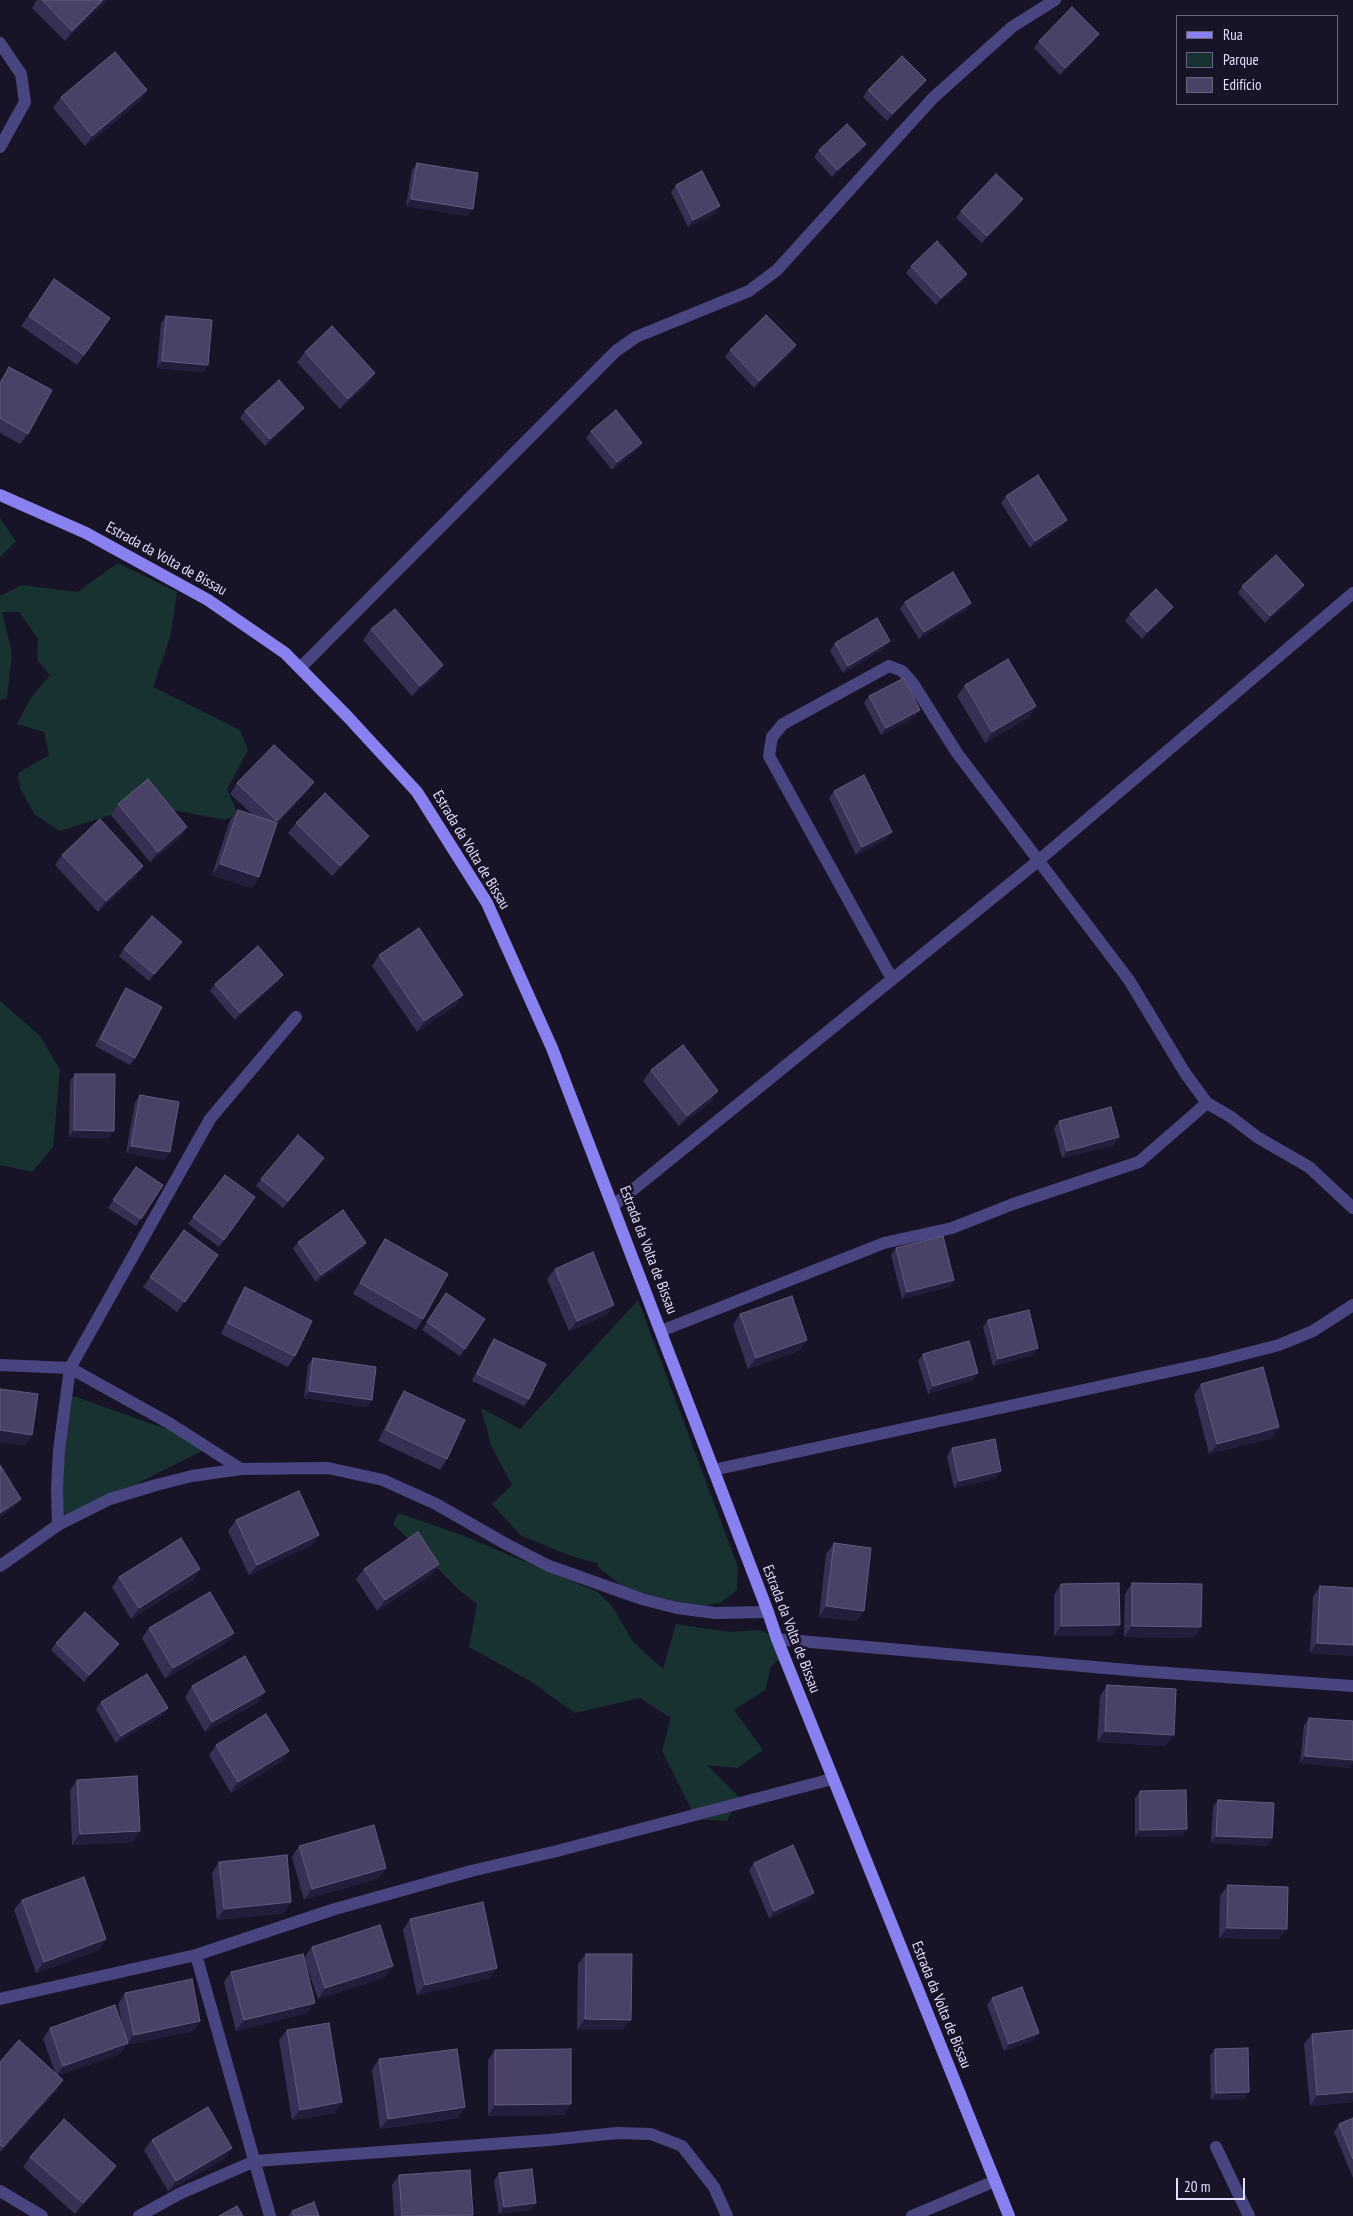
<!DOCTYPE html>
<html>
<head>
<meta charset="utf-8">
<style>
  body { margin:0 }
  #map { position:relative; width:1353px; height:2216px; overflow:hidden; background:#181428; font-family:"PT Sans Narrow",sans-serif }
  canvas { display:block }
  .legend { position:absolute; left:1176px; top:15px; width:162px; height:90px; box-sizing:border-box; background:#181428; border:1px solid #69657c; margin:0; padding:6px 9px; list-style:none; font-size:15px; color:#e3dffb }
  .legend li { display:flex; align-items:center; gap:10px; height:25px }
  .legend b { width:25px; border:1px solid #69657c }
  .scale { position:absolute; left:1176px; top:2178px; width:69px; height:22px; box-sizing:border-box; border:2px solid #e3dffb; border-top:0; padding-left:6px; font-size:15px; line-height:18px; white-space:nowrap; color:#e3dffb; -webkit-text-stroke:4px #181428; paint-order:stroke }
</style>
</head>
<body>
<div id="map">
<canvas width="1353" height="2216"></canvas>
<ul class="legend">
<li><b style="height:6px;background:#8981ef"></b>Rua</li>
<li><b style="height:14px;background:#183131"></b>Parque</li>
<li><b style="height:14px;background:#4a4266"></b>Edifício</li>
</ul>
<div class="scale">20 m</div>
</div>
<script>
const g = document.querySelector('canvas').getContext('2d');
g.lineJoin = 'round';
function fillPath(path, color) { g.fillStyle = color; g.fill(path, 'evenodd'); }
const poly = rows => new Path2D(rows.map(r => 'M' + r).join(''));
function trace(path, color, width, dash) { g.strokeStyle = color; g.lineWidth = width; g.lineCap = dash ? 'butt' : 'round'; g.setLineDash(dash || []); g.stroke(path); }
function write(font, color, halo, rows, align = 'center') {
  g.font = font + ' "PT Sans Narrow",sans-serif'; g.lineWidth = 5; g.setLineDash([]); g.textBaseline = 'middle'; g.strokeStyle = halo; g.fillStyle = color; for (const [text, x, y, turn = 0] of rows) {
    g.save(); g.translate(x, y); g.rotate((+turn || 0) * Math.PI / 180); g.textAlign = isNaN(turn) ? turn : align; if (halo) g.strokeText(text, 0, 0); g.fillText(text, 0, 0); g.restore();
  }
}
const green = poly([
  [0,518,16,541,0,557],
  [118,563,177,592,171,634,153,687,240,730,248,750,227,789,238,814,225,820,173,810,140,790,111,815,60,831,34,814,20,788,18,773,49,755,44,732,17,724,30,699,50,675,37,660,38,639,19,612,2,612,12,654,7,698,0,700,0,596,22,585,77,592],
  [0,1001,40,1036,60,1070,53,1147,32,1172,0,1165],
  [638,1300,738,1567,737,1590,720,1603,696,1607,623,1587,598,1567,597,1563,571,1556,520,1535,492,1504,512,1485,491,1445,481,1408,520,1429],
  [62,1392,175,1432,202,1451,67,1519,57,1502],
  [398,1513,459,1534,598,1592,612,1606,633,1642,663,1669,676,1624,729,1632,759,1630,771,1635,780,1659,771,1666,765,1690,734,1710,763,1750,737,1768,707,1765,739,1797,727,1821,696,1819,662,1751,671,1718,640,1698,575,1713,530,1681,469,1647,477,1604,459,1590,393,1524]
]);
const minor = poly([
  [0,43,21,74,25,102,0,147],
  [301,667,616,351,636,337,749,291,777,270,933,98,1012,27,1055,0],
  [892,979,769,756,772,737,783,724,889,666,902,671,912,682,957,753,1129,980,1185,1073,1207,1103,1231,1117,1257,1137,1309,1167,1353,1208],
  [614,1205,1038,861,1353,593],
  [661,1331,884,1243,952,1228,1013,1204,1139,1162,1207,1103],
  [0,1365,70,1368,169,1423,241,1469],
  [713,1470,1213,1362,1279,1345,1313,1331,1353,1305],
  [58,1525,57,1489,59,1450,70,1368,210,1119,296,1017],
  [777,1639,1139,1671,1353,1686],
  [196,1955,270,2216],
  [0,1999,196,1955,335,1909,471,1871,557,1851,832,1779],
  [1216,2147,1249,2216],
  [0,2191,42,2216],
  [139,2216,181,2193,255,2161,549,2140,617,2133,651,2134,682,2146,714,2187,727,2216],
  [912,2216,995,2181]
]);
const tertiary = poly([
  [0,1566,58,1525,110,1499,156,1485,192,1476,241,1469,328,1468,383,1480,436,1504,506,1544,549,1566,642,1599,677,1608,715,1613,768,1612]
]);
const secondary = poly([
  [0,495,86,533,208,600,285,653,347,716,417,792,487,903,552,1048,768,1612,777,1639,1009,2216]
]);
const wall = poly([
  [37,0,107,0,65,41,32,8],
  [1039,41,1094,41,1060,75,1034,48],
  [926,80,921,87,887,121,863,97,868,90],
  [147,90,140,101,85,146,53,108,61,97],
  [819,150,861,151,832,177,814,157],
  [417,163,468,216,406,206,412,170],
  [676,185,715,213,688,227,671,192],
  [1018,206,982,243,956,218,961,211],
  [911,266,967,274,962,281,936,305,906,273],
  [54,279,110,318,77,365,21,326],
  [166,316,208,365,203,372,157,368,161,323],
  [796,345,791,353,754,388,725,357,730,350],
  [305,352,368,384,340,409,297,362],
  [9,367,28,434,20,444,0,433,0,381],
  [245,411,299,415,265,446,240,418],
  [591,431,637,450,612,470,586,438],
  [1006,496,1062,527,1030,548,1001,503],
  [1304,585,1299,593,1265,623,1238,593,1242,586],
  [905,602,971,603,966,610,919,639,900,609],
  [1130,614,1168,614,1142,639,1125,621],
  [371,629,443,665,436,676,412,696,363,640],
  [835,643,885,648,843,673,830,651],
  [965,685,1036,706,1029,717,985,743,957,696],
  [869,696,915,717,881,735,864,703],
  [314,782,306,793,277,824,259,877,252,888,212,875,230,820,238,810,252,814,230,794,237,783],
  [834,791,887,839,856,855,829,798],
  [118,804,187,827,180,838,150,862,111,815],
  [296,823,369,836,362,846,332,876,288,833],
  [62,855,143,866,136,876,98,912,55,865],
  [124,949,177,949,149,981,119,956],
  [379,955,463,995,456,1005,417,1032,372,966],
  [283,975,278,982,235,1020,210,991,215,984],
  [126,988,135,1058,130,1065,95,1046,121,995],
  [651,1070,711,1102,679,1126,643,1081],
  [75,1074,109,1138,69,1137,70,1081],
  [140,1095,170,1152,165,1160,126,1153,135,1102],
  [1059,1121,1119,1137,1114,1145,1062,1158,1054,1128],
  [324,1158,283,1208,256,1186,261,1179],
  [136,1167,163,1185,136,1226,108,1208],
  [225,1175,255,1197,219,1247,188,1224],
  [184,1230,218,1255,177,1312,143,1287],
  [385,1239,423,1319,416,1330,353,1294,378,1249],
  [298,1242,366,1243,361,1250,316,1282,293,1249],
  [896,1248,954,1280,949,1287,902,1299,891,1255],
  [555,1269,607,1315,569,1331,547,1279],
  [245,1287,295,1356,288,1367,221,1334,238,1298],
  [446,1293,465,1349,460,1356,422,1330],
  [740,1314,800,1350,748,1369,733,1325],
  [988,1320,1038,1348,1033,1355,993,1366,983,1327],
  [494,1339,529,1399,524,1406,472,1381,489,1346],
  [923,1354,978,1373,973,1380,928,1394,918,1361],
  [313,1358,372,1400,367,1407,304,1398,308,1365],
  [1201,1384,1272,1438,1209,1454,1194,1395],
  [404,1391,447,1459,440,1470,378,1441,397,1402],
  [952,1448,996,1478,954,1488,947,1456],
  [236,1520,319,1535,312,1545,249,1575,228,1531],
  [834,1543,864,1611,856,1621,819,1617,826,1554],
  [439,1564,432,1574,377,1611,356,1579,364,1569],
  [200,1569,193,1580,131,1619,112,1587,119,1577],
  [1132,1583,1194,1638,1124,1637,1125,1594],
  [1061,1584,1112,1636,1054,1636,1054,1595],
  [1320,1586,1353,1588,1353,1656,1310,1653,1313,1597],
  [149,1628,234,1633,226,1643,165,1679,142,1638],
  [56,1643,114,1651,84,1682,51,1650],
  [1107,1685,1166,1746,1097,1742,1100,1696],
  [192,1686,265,1692,257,1703,205,1732,185,1697],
  [101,1702,168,1708,163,1715,116,1743,96,1709],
  [1309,1718,1350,1768,1300,1763,1304,1725],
  [216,1745,289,1751,281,1762,231,1793,209,1755],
  [77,1780,140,1831,132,1842,72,1845,70,1790],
  [1140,1791,1182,1836,1135,1837,1135,1798],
  [1218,1800,1267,1846,1211,1843,1213,1807],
  [299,1846,386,1868,379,1878,304,1900,292,1857],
  [219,1862,284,1913,217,1920,212,1873],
  [754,1863,809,1900,769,1918,749,1870],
  [1228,1885,1279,1939,1219,1938,1220,1896],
  [22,1900,106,1939,99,1950,36,1973,14,1910],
  [410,1919,490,1978,417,1995,403,1930],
  [312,1947,385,1977,318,1999,304,1958],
  [586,1954,623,2030,577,2030,578,1964],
  [231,1972,307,2013,236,2031,224,1982],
  [125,1993,200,2021,193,2031,126,2045,120,2054,58,2075,63,2080,56,2091,0,2153,0,2062,55,2072,43,2039,50,2028,123,2030,118,2004],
  [992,1998,1034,2040,1004,2051,987,2005],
  [287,2030,335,2113,292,2120,279,2040],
  [1312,2034,1353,2102,1310,2106,1304,2044],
  [1215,2049,1244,2099,1211,2100,1210,2056],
  [495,2050,564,2115,488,2116,488,2060],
  [379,2059,465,2107,458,2118,380,2129,372,2070],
  [1353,2118,1353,2178,1334,2132,1339,2124],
  [152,2140,225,2158,168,2191,144,2150],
  [30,2157,109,2176,75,2214,23,2167],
  [499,2173,536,2203,531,2210,499,2214,494,2181],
  [399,2175,473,2215,473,2216,394,2216,392,2185],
  [292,2211,319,2216,288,2216]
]);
const shadedWall = poly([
  [103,0,107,0,65,41,72,31],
  [1099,34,1094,41,1060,75,1065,68],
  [926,80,921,87,887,121,892,114],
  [147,90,140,101,85,146,92,136],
  [866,144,861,151,832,177,837,170],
  [411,199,473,209,468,216,406,206],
  [1023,199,1018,206,982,243,987,236],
  [720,206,715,213,688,227,693,220],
  [967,274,962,281,936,305,941,298],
  [796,345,791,353,754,388,759,381],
  [162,361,208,365,203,372,157,368],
  [375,373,368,384,340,409,348,399],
  [304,408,299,415,265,446,270,439],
  [642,443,637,450,612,470,617,462],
  [1067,520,1062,527,1030,548,1035,541],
  [1304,585,1299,593,1265,623,1270,616],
  [971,603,966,610,919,639,924,632],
  [1173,607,1168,614,1142,639,1147,632],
  [890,641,885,648,843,673,848,666],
  [443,665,436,676,412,696,420,686],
  [1036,706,1029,717,985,743,992,732],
  [920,710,915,717,881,735,886,728],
  [314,782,306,793,270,832,277,821],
  [187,827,180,838,150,862,158,852],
  [892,832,887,839,856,855,862,847],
  [369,836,362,846,332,876,340,866],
  [220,864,259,877,252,888,212,875],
  [143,866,136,876,98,912,106,901],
  [182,942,177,949,149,981,154,974],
  [283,975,278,982,235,1020,240,1013],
  [463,995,456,1005,417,1032,424,1021],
  [718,1091,711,1102,679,1126,687,1116],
  [74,1130,114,1131,109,1138,69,1137],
  [1119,1137,1114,1145,1062,1158,1067,1151],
  [131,1146,170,1152,165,1160,126,1153],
  [324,1158,319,1165,283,1208,288,1201],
  [366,1243,361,1250,316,1282,321,1275],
  [954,1280,949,1287,902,1299,907,1292],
  [614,1305,607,1315,569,1331,577,1321],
  [807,1340,800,1350,748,1369,756,1358],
  [1038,1348,1033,1355,993,1366,998,1359],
  [978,1373,973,1380,928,1394,933,1386],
  [309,1391,372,1400,367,1407,304,1398],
  [1279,1427,1272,1438,1209,1454,1217,1444],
  [0,1430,32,1435,25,1446,0,1442],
  [1001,1471,996,1478,954,1488,959,1481],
  [21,1499,16,1506,0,1517,0,1513],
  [319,1535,312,1545,249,1575,257,1565],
  [439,1564,432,1574,377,1611,385,1600],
  [200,1569,193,1580,131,1619,139,1608],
  [826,1606,864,1611,856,1621,819,1617],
  [1120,1625,1112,1636,1054,1636,1061,1626],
  [1132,1626,1201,1627,1194,1638,1124,1637],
  [234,1633,226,1643,165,1679,173,1668],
  [1317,1643,1353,1645,1353,1656,1310,1653],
  [119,1644,114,1651,84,1682,89,1675],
  [265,1692,257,1703,205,1732,212,1722],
  [168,1708,163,1715,116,1743,121,1736],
  [1105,1731,1174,1735,1166,1746,1097,1742],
  [289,1751,281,1762,231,1793,238,1782],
  [1305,1756,1353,1760,1353,1763,1350,1768,1300,1763],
  [1187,1829,1182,1836,1135,1837,1140,1830],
  [140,1831,132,1842,72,1845,80,1834],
  [1216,1836,1272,1838,1267,1846,1211,1843],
  [386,1868,379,1878,304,1900,312,1889],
  [814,1893,809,1900,769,1918,774,1911],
  [291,1902,284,1913,217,1920,224,1909],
  [1227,1928,1287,1929,1279,1939,1219,1938],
  [106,1939,99,1950,36,1973,44,1962],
  [393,1966,385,1977,318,1999,325,1988],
  [497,1968,490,1978,417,1995,425,1985],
  [315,2003,307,2013,236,2031,244,2020],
  [585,2019,631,2020,623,2030,577,2030],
  [200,2021,193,2031,126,2045,134,2035],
  [1039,2033,1034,2040,1004,2051,1009,2044],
  [128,2043,120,2054,56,2076,63,2066],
  [63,2080,56,2091,0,2153,0,2152,3,2147],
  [1249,2092,1244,2099,1211,2100,1216,2093],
  [1353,2092,1353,2102,1310,2106,1317,2095],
  [342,2102,335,2113,292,2120,300,2110],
  [571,2104,564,2115,488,2116,495,2105],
  [465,2107,458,2118,380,2129,388,2119],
  [232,2148,225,2158,168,2191,176,2181],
  [116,2166,109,2176,75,2214,83,2203],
  [536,2203,531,2210,499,2214,504,2207]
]);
const building = poly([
  [42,0,103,0,72,31,42,0],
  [1072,7,1099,34,1065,68,1039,41,1072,7],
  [115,52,147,90,92,136,61,97,115,52],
  [902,56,926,80,892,114,868,90,902,56],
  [847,124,866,144,837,170,819,150,847,124],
  [417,163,478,173,473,209,411,199,417,163],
  [702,171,720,206,693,220,676,185,702,171],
  [996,174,1023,199,987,236,961,211,996,174],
  [937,241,967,274,941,298,911,266,937,241],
  [54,279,110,318,84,355,29,316,54,279],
  [766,315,796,345,759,381,730,350,766,315],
  [166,316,212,320,208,365,162,361,166,316],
  [332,326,375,373,348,399,305,352,332,326],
  [9,367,52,390,28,434,0,418,0,384,9,367],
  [279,380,304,408,270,439,245,411,279,380],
  [616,410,642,443,617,462,591,431,616,410],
  [1038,475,1067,520,1035,541,1006,496,1038,475],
  [1276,555,1304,585,1270,616,1242,586,1276,555],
  [953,572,971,603,924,632,905,602,953,572],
  [1156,589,1173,607,1147,632,1130,614,1156,589],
  [395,609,443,665,420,686,371,629,395,609],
  [877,618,890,641,848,666,835,643,877,618],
  [1008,659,1036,706,992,732,965,685,1008,659],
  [904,678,920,710,886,728,869,696,904,678],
  [274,745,314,782,277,821,237,783,274,745],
  [864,775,892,832,862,847,834,791,864,775],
  [148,779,187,827,158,852,118,804,148,779],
  [325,793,369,836,340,866,296,823,325,793],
  [238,810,277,823,259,877,220,864,238,810],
  [100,819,143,866,106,901,62,855,100,819],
  [152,916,182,942,154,974,124,949,152,916],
  [419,928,463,995,424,1021,379,955,419,928],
  [258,946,283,975,240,1013,215,984,258,946],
  [126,988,162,1007,135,1058,100,1039,126,988],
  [683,1045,718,1091,687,1116,651,1070,683,1045],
  [75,1074,115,1074,114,1131,74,1130,75,1074],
  [140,1095,179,1102,170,1152,131,1146,140,1095],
  [1111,1107,1119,1137,1067,1151,1059,1121,1111,1107],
  [298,1135,324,1158,288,1201,261,1179,298,1135],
  [136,1167,163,1185,141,1219,113,1200,136,1167],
  [225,1175,255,1197,224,1240,193,1217,225,1175],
  [343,1210,366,1243,321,1275,298,1242,343,1210],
  [184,1230,218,1255,185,1302,150,1277,184,1230],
  [943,1236,954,1280,907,1292,896,1248,943,1236],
  [385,1239,448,1274,423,1319,360,1283,385,1239],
  [593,1252,614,1305,577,1321,555,1269,593,1252],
  [245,1287,312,1321,295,1356,228,1323,245,1287],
  [446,1293,485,1319,465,1349,427,1322,446,1293],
  [792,1296,807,1340,756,1358,740,1314,792,1296],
  [1029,1310,1038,1348,998,1359,988,1320,1029,1310],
  [494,1339,546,1364,529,1399,477,1374,494,1339],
  [969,1341,978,1373,933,1386,923,1354,969,1341],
  [313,1358,376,1367,372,1400,309,1391,313,1358],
  [1263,1367,1279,1427,1217,1444,1201,1384,1263,1367],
  [0,1389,38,1394,32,1435,0,1430,0,1389],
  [404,1391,465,1420,447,1459,386,1430,404,1391],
  [995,1439,1001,1471,959,1481,952,1448,995,1439],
  [0,1465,21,1499,0,1513,0,1465],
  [299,1491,319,1535,257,1565,236,1520,299,1491],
  [418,1532,439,1564,385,1600,364,1569,418,1532],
  [181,1538,200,1569,139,1608,119,1577,181,1538],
  [834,1543,871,1548,864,1611,826,1606,834,1543],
  [1119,1583,1120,1625,1061,1626,1061,1584,1119,1583],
  [1132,1583,1202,1584,1201,1627,1132,1626,1132,1583],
  [1320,1586,1353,1588,1353,1645,1317,1643,1320,1586],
  [210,1592,234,1633,173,1668,149,1628,210,1592],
  [85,1612,119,1644,89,1675,56,1643,85,1612],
  [245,1656,265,1692,212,1722,192,1686,245,1656],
  [147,1674,168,1708,121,1736,101,1702,147,1674],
  [1107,1685,1176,1689,1174,1735,1105,1731,1107,1685],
  [266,1714,289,1751,238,1782,216,1745,266,1714],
  [1309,1718,1353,1721,1353,1760,1305,1756,1309,1718],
  [137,1776,140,1831,80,1834,77,1780,137,1776],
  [1186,1790,1187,1829,1140,1830,1140,1791,1186,1790],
  [1218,1800,1274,1803,1272,1838,1216,1836,1218,1800],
  [374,1825,386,1868,312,1889,299,1846,374,1825],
  [793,1845,814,1893,774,1911,754,1863,793,1845],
  [287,1855,291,1902,224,1909,219,1862,287,1855],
  [84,1877,106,1939,44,1962,22,1900,84,1877],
  [1228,1885,1288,1887,1287,1929,1227,1928,1228,1885],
  [483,1902,497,1968,425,1985,410,1919,483,1902],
  [380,1925,393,1966,325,1988,312,1947,380,1925],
  [303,1954,315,2003,244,2020,231,1972,303,1954],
  [586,1954,632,1954,631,2020,585,2019,586,1954],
  [192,1979,200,2021,134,2035,125,1993,192,1979],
  [1022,1987,1039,2033,1009,2044,992,1998,1022,1987],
  [115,2005,128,2043,63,2066,50,2028,115,2005],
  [329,2023,342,2102,300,2110,287,2030,329,2023],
  [1353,2030,1353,2092,1317,2095,1312,2034,1353,2030],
  [19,2040,63,2080,3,2147,0,2144,0,2062,19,2040],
  [1248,2048,1249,2092,1216,2093,1215,2049,1248,2048],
  [457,2049,465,2107,388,2119,379,2059,457,2049],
  [571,2049,571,2104,495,2105,495,2050,571,2049],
  [208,2107,232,2148,176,2181,152,2140,208,2107],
  [1353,2118,1353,2159,1339,2124,1353,2118],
  [64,2119,116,2166,83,2203,30,2157,64,2119],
  [532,2169,536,2203,504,2207,499,2173,532,2169],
  [470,2170,473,2215,402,2216,399,2175,470,2170],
  [314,2202,319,2216,294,2216,292,2211,314,2202],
  [237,2206,243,2216,219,2216,237,2206]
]);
const streetNames = [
  ["Estrada da Volta de Bissau",166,559,29],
  ["Estrada da Volta de Bissau",471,850,59],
  ["Estrada da Volta de Bissau",648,1250,69],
  ["Estrada da Volta de Bissau",791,1629,69],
  ["Estrada da Volta de Bissau",941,2005,68]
];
fillPath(green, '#183131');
trace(minor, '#494581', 12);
trace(tertiary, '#494581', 12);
trace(secondary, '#8981ef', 12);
fillPath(wall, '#382f54');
fillPath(shadedWall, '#231c3b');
fillPath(building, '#4a4266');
trace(building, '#625b7d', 1);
write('15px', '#e3dffb', '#181428', streetNames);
</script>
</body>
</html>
